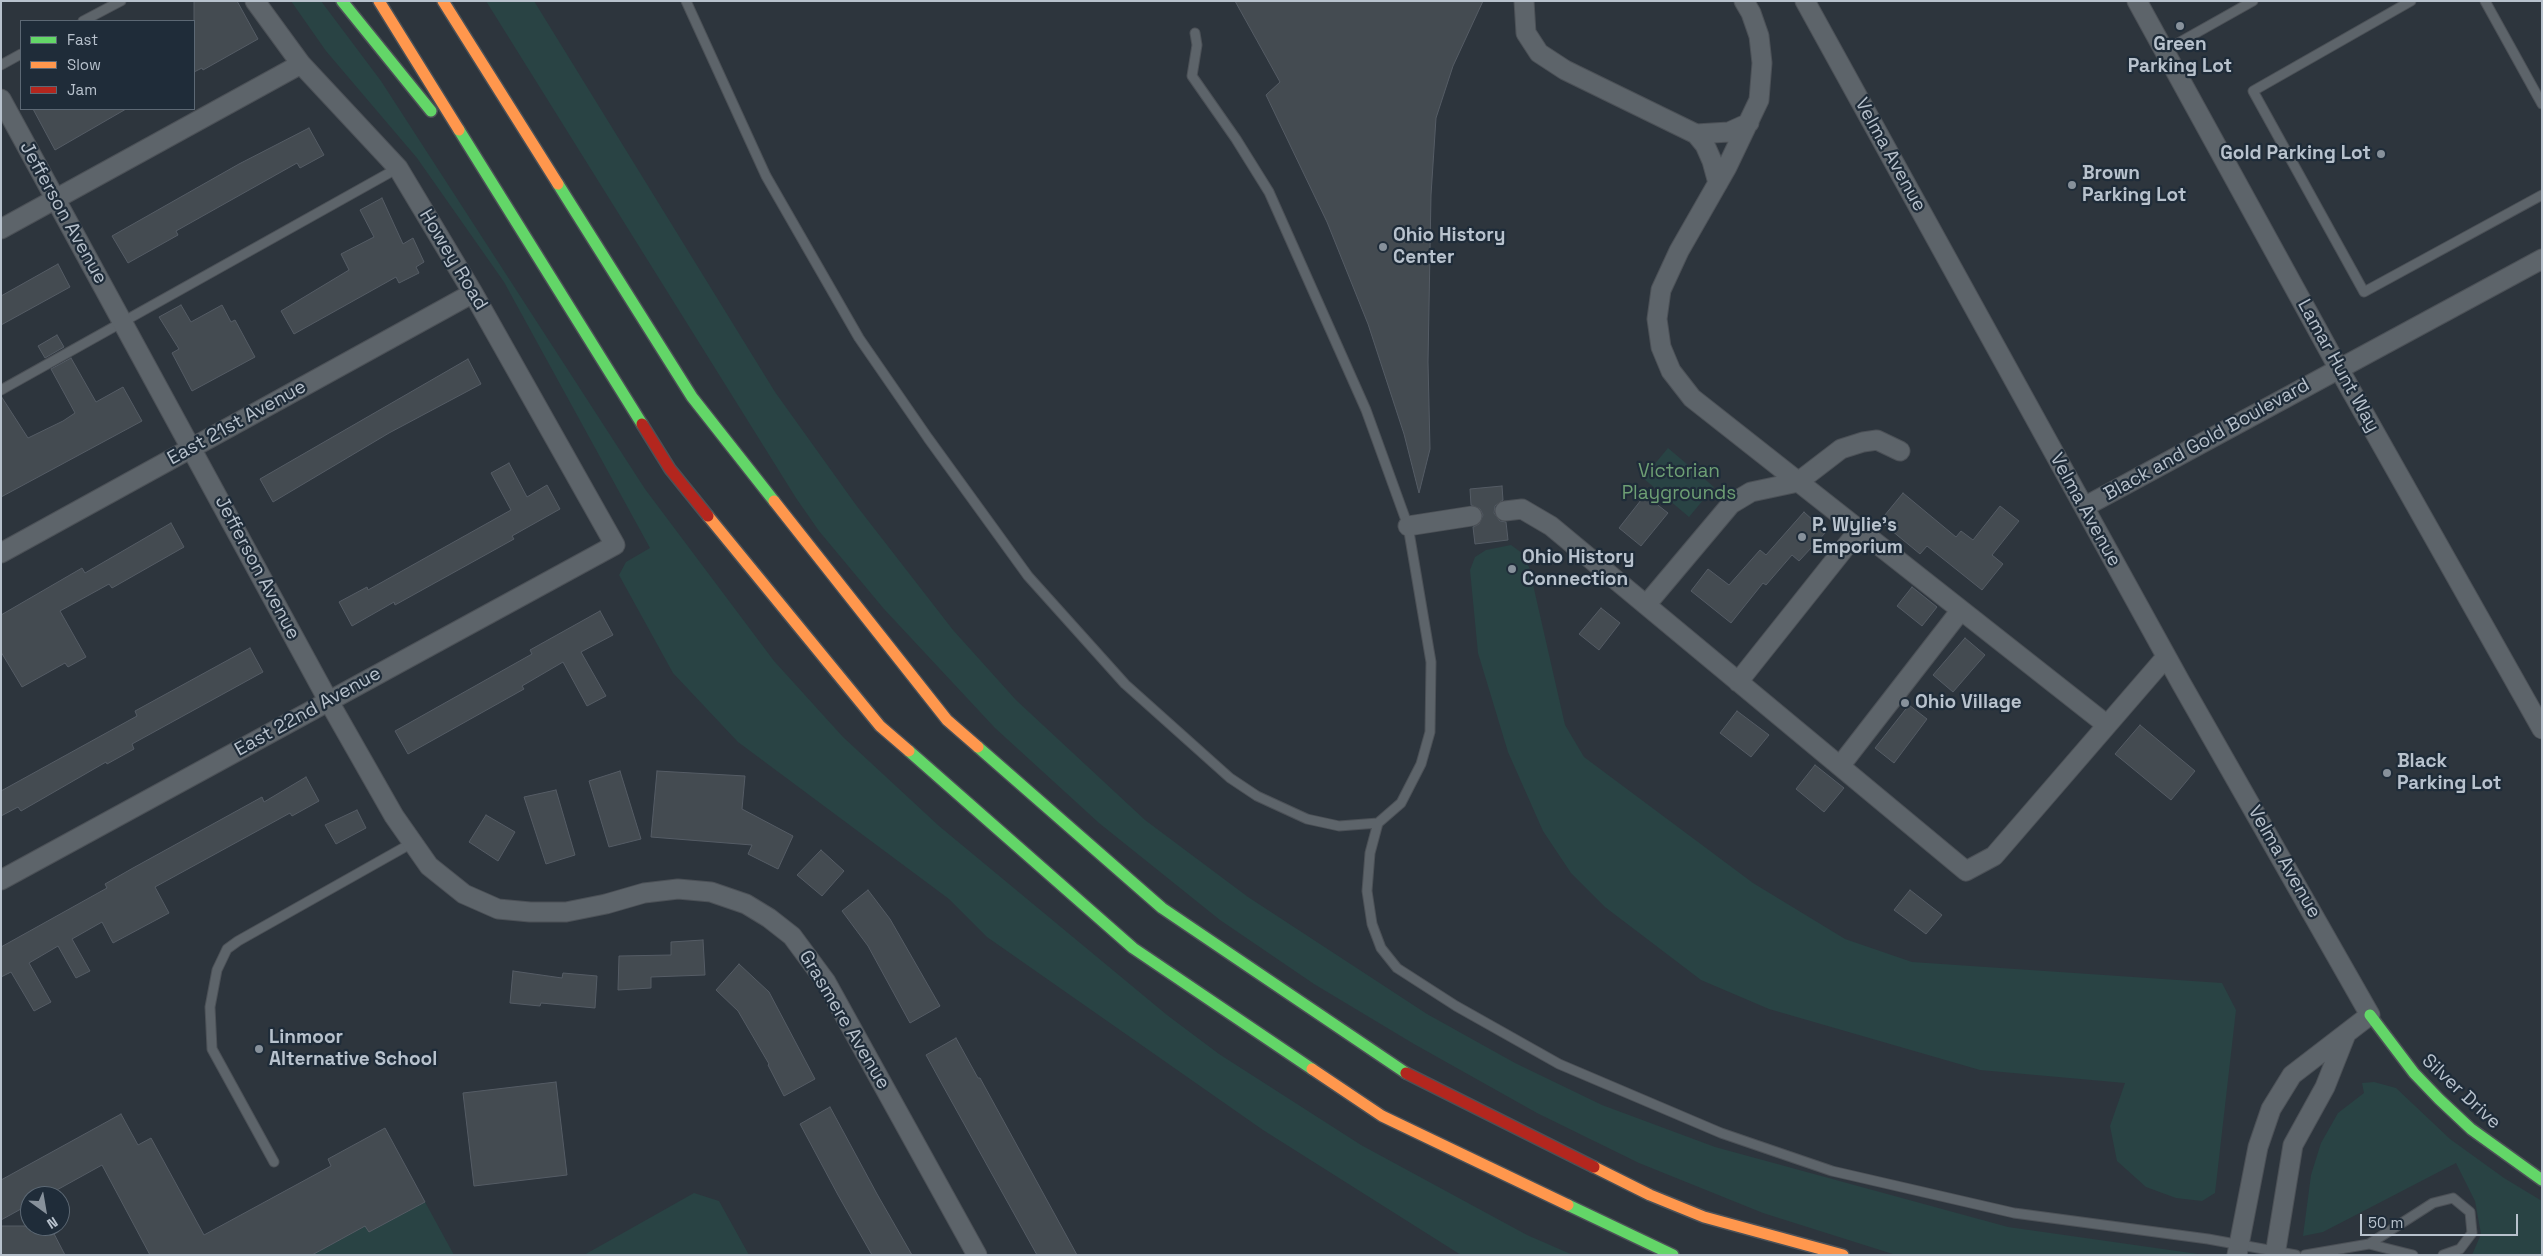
<!DOCTYPE html>
<html>
<head>
<meta charset="utf-8">
<style>
  body { margin:0 }
  #map { position:relative; width:2543px; height:1256px; overflow:hidden; background:#2d353d; font-family:"Space Grotesk",sans-serif }
  canvas { display:block }
  .frame { position:absolute; inset:0; border:2px solid #b8c2cd; pointer-events:none }
  .legend { position:absolute; left:20px; top:20px; width:175px; height:90px; box-sizing:border-box; background:#1f2c39; border:1px solid #5c6874; margin:0; padding:6px 9px; list-style:none; font-size:15px; color:#b8c2cd }
  .legend li { display:flex; align-items:center; gap:10px; height:25px }
  .legend b { width:25px; border:1px solid #5c6874 }
  .north { position:absolute; left:20px; top:1186px; width:50px; height:50px; box-sizing:border-box; background:#1f2c39; border:1px solid #5c6874; border-radius:50%; rotate:148deg; font-size:14px; font-weight:700; line-height:20px; text-align:center; color:#b8c2cd }
  .north::after { content:''; display:block; margin:auto; width:18px; height:22px; background:#87919b; clip-path:polygon(50% 0,100% 100%,50% 72%,0 100%) }
  .scale { position:absolute; left:2360px; top:1214px; width:158px; height:22px; box-sizing:border-box; border:2px solid #b8c2cd; border-top:0; padding-left:6px; font-size:15px; line-height:18px; white-space:nowrap; color:#b8c2cd; -webkit-text-stroke:4px #1f2c39; paint-order:stroke }
</style>
</head>
<body>
<div id="map">
<canvas width="2543" height="1256"></canvas>
<div class="frame"></div>
<ul class="legend">
<li><b style="height:6px;background:#63d668"></b>Fast</li>
<li><b style="height:6px;background:#ff974d"></b>Slow</li>
<li><b style="height:6px;background:#b3261e"></b>Jam</li>
</ul>
<div class="north">N</div>
<div class="scale">50 m</div>
</div>
<script>
const g = document.querySelector('canvas').getContext('2d');
g.lineJoin = 'round';
function fillPath(path, color) { g.fillStyle = color; g.fill(path, 'evenodd'); }
const poly = rows => new Path2D(rows.map(r => 'M' + r).join(''));
function trace(path, color, width, dash) { g.strokeStyle = color; g.lineWidth = width; g.lineCap = dash ? 'butt' : 'round'; g.setLineDash(dash || []); g.stroke(path); }
function write(font, color, halo, rows, align = 'center') {
  g.font = font + ' "Space Grotesk",sans-serif'; g.lineWidth = 4.5; g.setLineDash([]); g.textBaseline = 'middle'; g.strokeStyle = halo; g.fillStyle = color; for (const [text, x, y, turn = 0] of rows) {
    g.save(); g.translate(x, y); g.rotate((+turn || 0) * Math.PI / 180); g.textAlign = isNaN(turn) ? turn : align; if (halo) g.strokeText(text, 0, 0); g.fillText(text, 0, 0); g.restore();
  }
}
const green = poly([
  [291,1,321,1,381,81,645,489,774,661,843,737,939,826,1167,1015,1219,1054,1361,1145,1527,1235,1573,1255,1461,1255,1263,1130,987,937,949,899,738,742,673,673,619,575,626,562,650,548,504,282,417,158,326,51],
  [486,1,534,1,775,392,856,505,953,630,1016,700,1145,820,1248,897,1427,1014,1515,1063,1602,1105,1715,1147,2008,1227,2205,1255,1896,1255,1763,1213,1639,1163,1537,1113,1414,1044,1314,984,1220,920,1099,823,995,728,884,609,819,531,796,498],
  [1668,448,1714,487,1689,517,1643,478],
  [1511,545,1522,553,1529,567,1565,725,1584,757,1753,883,1845,939,1912,962,2222,983,2236,1010,2215,1193,2202,1201,2176,1198,2146,1187,2117,1161,2110,1126,2125,1083,1980,1070,1769,1009,1701,980,1605,907,1571,873,1543,831,1508,752,1478,653,1470,570,1475,557,1486,550],
  [2374,1082,2396,1088,2450,1139,2504,1178,2542,1201,2542,1255,2472,1255,2481,1234,2475,1201,2456,1163,2323,1232,2303,1236,2311,1175,2321,1143,2338,1113,2364,1093,2362,1083],
  [694,1193,719,1201,749,1255,584,1255],
  [425,1202,454,1255,312,1255,365,1226,369,1232]
]);
const building = poly([
  [194,1,237,1,258,39,203,70,202,68,194,72,194,1],
  [1235,1,1483,1,1453,66,1436,118,1431,195,1428,362,1430,449,1419,493,1404,434,1368,324,1327,222,1266,95,1280,82,1235,1],
  [33,109,126,109,55,150,33,109],
  [309,128,324,155,300,168,297,163,176,231,178,235,128,263,112,236,239,164,309,128],
  [382,198,403,244,413,238,424,262,416,267,419,273,399,283,396,277,294,334,281,311,349,270,341,254,374,237,360,210,382,198],
  [58,264,70,287,1,325,1,296,58,264],
  [181,305,191,322,222,305,231,322,235,320,255,357,192,391,172,353,179,349,159,317,181,305],
  [57,335,64,347,45,358,38,346,57,335],
  [71,358,96,402,123,387,142,421,1,497,1,396,28,438,63,421,75,413,51,369,71,358],
  [468,359,481,384,389,433,273,502,260,479,468,359],
  [509,463,527,497,547,485,560,509,512,536,514,539,487,554,395,605,394,602,352,626,339,602,367,587,368,590,511,510,491,473,509,463],
  [1502,486,1503,500,1495,506,1494,513,1500,521,1506,522,1508,540,1475,544,1473,527,1479,524,1483,515,1480,509,1471,505,1470,489,1502,486],
  [1903,493,1956,537,1961,531,1973,540,2000,506,2019,521,1992,555,2003,564,1982,590,1927,546,1920,554,1880,521,1903,493],
  [1645,495,1668,513,1641,546,1619,528,1645,495],
  [1804,512,1826,532,1799,561,1792,555,1766,585,1763,583,1731,623,1691,591,1708,569,1729,585,1760,550,1766,555,1804,512],
  [171,523,184,547,112,588,109,584,60,611,86,657,68,667,65,663,22,687,1,652,1,615,82,568,85,573,171,523],
  [1912,587,1937,607,1922,626,1897,606,1912,587],
  [1601,608,1620,623,1599,650,1579,634,1601,608],
  [600,611,613,635,581,652,606,696,587,706,563,662,522,686,524,689,408,754,395,731,532,654,530,650,600,611],
  [1965,638,1985,655,1953,692,1933,675,1965,638],
  [250,648,263,672,132,744,134,749,107,764,106,762,21,811,18,807,1,816,1,791,137,716,135,711,250,648],
  [1909,705,1927,719,1894,763,1875,748,1909,705],
  [1737,711,1769,735,1751,757,1720,733,1737,711],
  [2140,725,2195,771,2171,800,2115,754,2140,725],
  [1815,765,1844,788,1824,812,1796,789,1815,765],
  [620,771,641,839,609,847,589,781,620,771],
  [657,771,745,776,742,809,793,836,778,869,748,854,752,845,651,837,657,771],
  [306,777,319,801,292,816,290,813,155,887,169,913,113,943,102,922,72,939,90,971,76,978,58,946,29,963,51,1002,34,1011,11,972,1,977,1,947,107,888,105,884,133,868,262,797,264,802,306,777],
  [556,790,575,855,546,864,524,797,556,790],
  [357,810,366,828,336,844,325,825,357,810],
  [486,815,515,832,498,861,469,842,486,815],
  [821,850,844,871,822,896,797,875,821,850],
  [868,890,890,919,940,1006,910,1023,868,946,842,911,868,890],
  [1910,890,1942,915,1926,934,1894,910,1910,890],
  [703,940,705,975,651,977,651,988,618,990,619,956,671,955,671,942,703,940],
  [739,964,769,992,815,1079,784,1096,768,1065,769,1064,738,1011,716,990,739,964],
  [513,971,562,978,563,973,597,976,595,1008,541,1003,540,1006,510,1003,513,971],
  [956,1038,978,1078,980,1078,1077,1255,1037,1255,943,1086,926,1055,956,1038],
  [556,1082,567,1175,474,1186,463,1093,556,1082],
  [830,1107,877,1194,912,1255,872,1255,838,1195,800,1124,830,1107],
  [121,1114,138,1145,151,1138,204,1235,331,1166,328,1159,385,1128,425,1202,369,1232,365,1226,312,1255,150,1255,102,1165,46,1196,30,1196,30,1204,1,1220,1,1180,121,1114],
  [1,1226,50,1226,65,1255,1,1255,1,1226]
]);
const lane = poly([
  [686,1,766,176,859,338,928,438,1028,576,1125,684,1230,778,1257,796,1307,819,1339,826,1378,823,1401,803,1421,764,1430,732,1431,662,1408,526,1366,410,1269,192,1236,139,1192,76,1197,45,1195,33],
  [2411,1,2253,91,2364,292,2542,195],
  [2485,1,2542,104],
  [83,21,121,1],
  [2164,51,2253,1],
  [1,65,21,54],
  [1,390,398,168],
  [1378,823,1370,853,1367,891,1372,924,1381,948,1397,968,1456,1006,1559,1064,1721,1133,1832,1171,2014,1213,2208,1239,2296,1255],
  [274,1162,212,1049,210,1007,217,970,227,949,238,941,412,843],
  [2369,1244,2413,1255],
  [2305,1255,2369,1244,2433,1203,2453,1198,2470,1212,2472,1233,2460,1249,2443,1255]
]);
const street = poly([
  [1524,1,1526,33,1539,53,1565,70,1696,134,1705,145,1712,161,1718,183],
  [1744,1,1751,13,1759,36,1762,63,1759,100,1727,167,1679,251,1661,290,1657,319,1661,347,1671,371,1692,398,2107,725],
  [1805,1,2181,683,2370,1015,2292,1075,2271,1109,2258,1147,2237,1255],
  [2137,1,2339,369,2542,729],
  [1,99,328,700,394,816,429,866,464,894,498,909,530,912,566,912,606,904,644,893,678,889,711,892,746,904,769,918,792,936,826,982,977,1255],
  [1696,134,1729,132,1749,123],
  [1,229,301,64],
  [2084,507,2542,259],
  [1505,511,1522,509,1551,526,1966,871,1994,856,2166,657],
  [1408,526,1472,516],
  [1,553,473,293],
  [1646,605,1731,504,1751,492,1798,482,1841,449,1863,442,1877,440,1900,451],
  [1738,682,1859,530],
  [1840,766,1961,610],
  [1,880,615,545,473,293,398,168,301,64,255,1],
  [2275,1255,2293,1145,2325,1087,2346,1034]
]);
const fast = poly([
  [342,1,431,111],
  [459,130,642,424],
  [558,184,692,397,774,501],
  [978,747,1162,908,1406,1073],
  [909,751,1133,948,1312,1069],
  [2370,1015,2414,1073,2439,1099,2471,1129,2542,1180],
  [1568,1205,1673,1255]
]);
const slow = poly([
  [379,1,459,130],
  [443,1,558,184],
  [774,501,947,720,978,747],
  [708,516,880,726,909,751],
  [1312,1069,1382,1116,1568,1205],
  [1594,1167,1650,1195,1704,1217,1843,1255]
]);
const jam = poly([
  [642,424,670,469,708,516],
  [1406,1073,1594,1167]
]);
const markers = [
  [2180,26,5,"#87919b"],
  [2381,154,5,"#87919b"],
  [2072,185,5,"#87919b"],
  [1383,247,5,"#87919b"],
  [1802,537,5,"#87919b"],
  [1512,569,5,"#87919b"],
  [1905,703,5,"#87919b"],
  [2387,773,5,"#87919b"],
  [259,1049,5,"#87919b"]
];
const poiNames = [
  ["Green",2180,45,"center"],
  ["Parking Lot",2180,67,"center"],
  ["Gold Parking Lot",2371,154,"right"],
  ["Brown",2082,174],
  ["Parking Lot",2082,196],
  ["Ohio History",1393,236],
  ["Center",1393,258],
  ["P. Wylie's",1812,526],
  ["Emporium",1812,548],
  ["Ohio History",1522,558],
  ["Connection",1522,580],
  ["Ohio Village",1915,703],
  ["Black",2397,762],
  ["Parking Lot",2397,784],
  ["Linmoor",269,1038],
  ["Alternative School",269,1060]
];
const streetNames = [
  ["Velma Avenue",1890,155,61],
  ["Jefferson Avenue",63,213,61],
  ["Howey Road",453,260,59],
  ["Lamar Hunt Way",2338,366,61],
  ["East 21st Avenue",237,423,-29],
  ["Black and Gold Boulevard",2207,440,-29],
  ["Velma Avenue",2085,510,61],
  ["Jefferson Avenue",257,568,62],
  ["East 22nd Avenue",308,712,-29],
  ["Velma Avenue",2284,862,60],
  ["Grasmere Avenue",844,1020,59],
  ["Silver Drive",2461,1092,43]
];
const parkNames = [
  ["Victorian",1679,472],
  ["Playgrounds",1679,494]
];
fillPath(green, '#294344');
fillPath(building, '#444b51');
trace(building, '#555c65', 1);
trace(lane, '#4c5157', 11);
trace(street, '#4c5157', 21);
trace(fast, '#4c5157', 14);
trace(slow, '#4c5157', 14);
trace(jam, '#4c5157', 14);
trace(lane, '#5d646a', 9);
trace(street, '#5d646a', 19);
trace(fast, '#63d668', 11);
trace(slow, '#ff974d', 11);
trace(jam, '#b3261e', 11);
for (const [x, y, r, color] of markers) { const dot = new Path2D(); dot.arc(x, y, r, 0, 2 * Math.PI); g.fillStyle = color; g.fill(dot); trace(dot, '#1f2c39', 2); }
write('bold 19px', '#b8c2cd', '#1f2c39', poiNames, 'left');
write('19px', '#b8c2cd', '#1f2c39', streetNames);
write('19px', '#6e9f74', '#1f2c39', parkNames);
</script>
</body>
</html>
